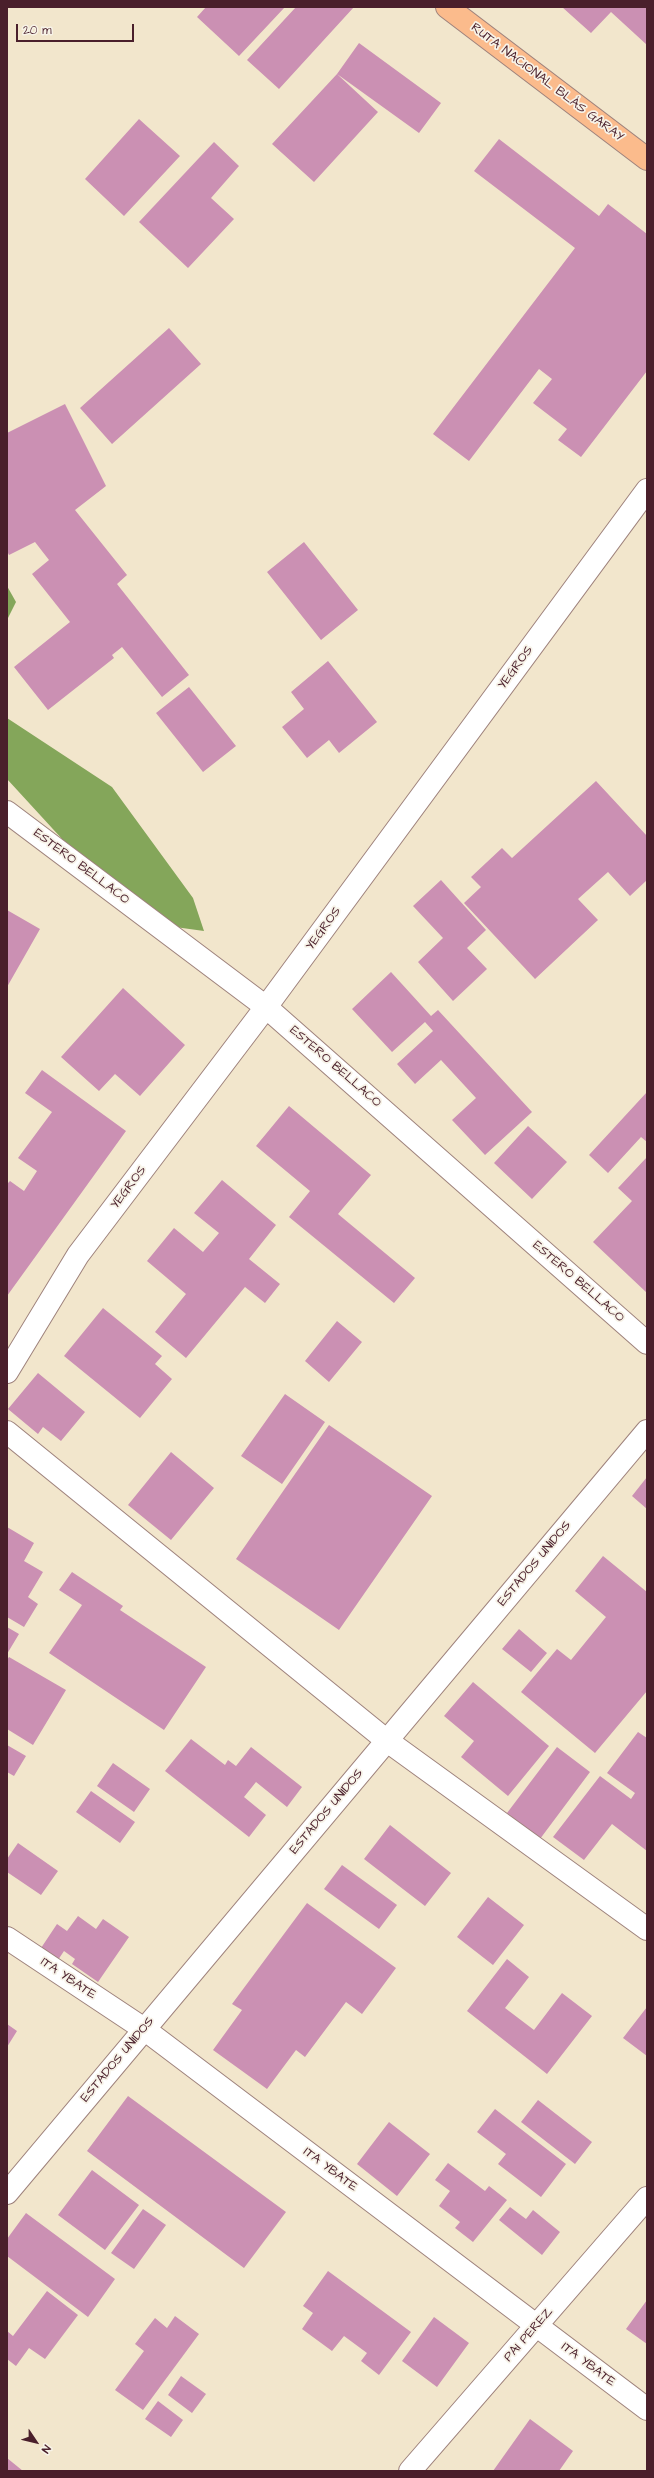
<!DOCTYPE html>
<html>
<head>
<meta charset="utf-8">
<style>
  body { margin:0 }
  #map { position:relative; width:654px; height:2478px; overflow:hidden; background:#f2e6cc; font-family:"Architects Daughter",sans-serif }
  canvas { display:block }
  .frame { position:absolute; inset:0; border:8px solid #4a1f2b; pointer-events:none }
  .north { position:absolute; left:16px; top:2422px; width:40px; height:40px; -webkit-text-stroke:3px #f7f3e8; paint-order:stroke; rotate:125deg; font-size:11px; font-weight:700; line-height:16px; text-align:center; color:#4a1f2b }
  .north::after { content:''; display:block; margin:auto; width:14px; height:18px; background:#4a1f2b; clip-path:polygon(50% 0,100% 100%,50% 72%,0 100%) }
  .scale { position:absolute; left:16px; top:24px; width:118px; height:18px; box-sizing:border-box; border:2px solid #4a1f2b; border-top:0; padding-left:5px; font-size:12px; line-height:14px; white-space:nowrap; color:#4a1f2b; -webkit-text-stroke:3px #f7f3e8; paint-order:stroke }
</style>
</head>
<body>
<div id="map">
<canvas width="654" height="2478"></canvas>
<div class="frame"></div>
<div class="north">N</div>
<div class="scale">20 m</div>
</div>
<script>
const g = document.querySelector('canvas').getContext('2d');
g.lineJoin = 'round';
function fillPath(path, color) { g.fillStyle = color; g.fill(path, 'evenodd'); }
const poly = rows => new Path2D(rows.map(r => 'M' + r).join(''));
function trace(path, color, width, dash) { g.strokeStyle = color; g.lineWidth = width; g.lineCap = dash ? 'butt' : 'round'; g.setLineDash(dash || []); g.stroke(path); }
function write(font, color, halo, rows, align = 'center') {
  g.font = font + ' "Architects Daughter",sans-serif'; g.lineWidth = 3.5; g.setLineDash([]); g.textBaseline = 'middle'; g.strokeStyle = halo; g.fillStyle = color; for (const [text, x, y, turn = 0] of rows) {
    g.save(); g.translate(x, y); g.rotate((+turn || 0) * Math.PI / 180); g.textAlign = isNaN(turn) ? turn : align; if (halo) g.strokeText(text, 0, 0); g.fillText(text, 0, 0); g.restore();
  }
}
const forest = poly([
  [7,586,16,602,7,620],
  [7,718,112,787,193,898,204,931,175,927,63,840,7,779]
]);
const building = poly([
  [206,7,285,7,239,56,197,17],
  [296,7,354,7,279,89,247,60],
  [562,7,647,7,647,45,611,12,591,33],
  [359,43,441,103,419,133,337,74],
  [337,74,378,112,314,182,272,144],
  [139,119,180,156,124,216,85,179],
  [499,139,599,216,608,204,647,234,647,371,581,457,558,440,567,429,533,403,552,379,539,369,469,461,433,434,575,248,474,171],
  [214,142,239,166,211,198,234,219,188,268,139,222],
  [169,328,201,364,112,444,80,408],
  [65,404,106,486,75,510,127,575,117,584,189,675,162,697,122,647,112,655,114,658,48,710,14,667,70,622,32,574,49,560,35,542,9,555,7,551,7,433],
  [304,542,358,610,321,640,267,572],
  [328,661,377,722,339,753,329,740,307,758,282,727,304,709,291,692],
  [189,687,236,746,203,772,156,713],
  [596,781,647,836,647,880,630,896,608,872,578,899,598,920,535,979,464,903,481,887,471,877,502,848,512,858],
  [441,880,486,930,467,948,487,969,453,1001,418,962,443,938,413,906],
  [7,910,40,929,7,987],
  [391,972,431,1016,438,1010,532,1112,485,1155,452,1120,476,1098,441,1060,415,1084,397,1064,433,1031,425,1022,392,1052,352,1009],
  [123,988,185,1045,140,1096,115,1074,99,1091,61,1057],
  [42,1070,126,1131,7,1296,7,1184,10,1181,24,1191,37,1171,18,1158,52,1112,25,1093],
  [647,1092,647,1142,641,1137,608,1173,589,1155],
  [289,1106,371,1175,338,1214,415,1278,394,1303,289,1217,310,1191,256,1146],
  [528,1126,567,1162,532,1199,494,1163],
  [647,1157,647,1293,593,1242,632,1201,618,1188],
  [222,1180,276,1225,249,1259,280,1284,265,1303,245,1287,186,1358,155,1332,186,1294,147,1261,174,1228,203,1252,219,1233,194,1213],
  [103,1308,162,1356,155,1364,172,1379,140,1418,64,1356],
  [337,1321,362,1342,329,1382,305,1361],
  [38,1373,85,1412,61,1441,43,1427,38,1434,8,1409],
  [285,1394,325,1422,282,1484,241,1456],
  [329,1425,432,1496,339,1630,236,1559],
  [171,1452,214,1488,171,1540,128,1505],
  [647,1477,647,1509,632,1496],
  [7,1527,34,1543,24,1561,43,1572,28,1597,38,1604,24,1627,7,1617],
  [603,1556,647,1592,647,1691,595,1753,521,1692,557,1649,571,1660,606,1617,575,1591],
  [72,1572,123,1606,120,1610,206,1667,164,1730,49,1653,82,1605,59,1590],
  [7,1627,19,1634,7,1654],
  [519,1629,547,1653,531,1672,502,1649],
  [9,1657,66,1690,33,1745,7,1729,7,1660],
  [473,1682,549,1746,508,1796,461,1757,474,1741,444,1716],
  [638,1732,647,1738,647,1851,612,1824,584,1860,553,1837,600,1776,631,1799,635,1793,607,1773],
  [191,1739,225,1765,228,1760,236,1766,251,1747,302,1787,287,1807,256,1782,244,1797,266,1815,249,1837,165,1771],
  [7,1745,26,1756,14,1776,7,1772],
  [557,1747,590,1772,540,1839,507,1813],
  [113,1763,150,1789,134,1812,97,1786],
  [91,1791,135,1822,120,1843,76,1812],
  [390,1825,451,1873,425,1906,364,1859],
  [18,1843,58,1871,41,1895,7,1872,7,1859],
  [342,1865,397,1905,379,1929,324,1889],
  [488,1897,524,1925,493,1965,457,1937],
  [307,1903,396,1968,362,2014,346,2002,305,2057,296,2050,267,2089,213,2050,242,2010,232,2004],
  [78,1916,96,1929,103,1919,129,1937,98,1982,72,1964,75,1959,64,1951,58,1960,41,1948,57,1924,67,1931],
  [507,1959,529,1977,505,2008,534,2030,562,1993,592,2016,547,2074,467,2011],
  [647,2007,647,2056,623,2038],
  [7,2024,17,2031,7,2047],
  [128,2096,286,2212,244,2268,87,2151],
  [538,2100,592,2142,575,2164,521,2122],
  [495,2109,566,2164,541,2197,498,2164,506,2154,477,2132],
  [389,2122,430,2154,397,2196,357,2164],
  [448,2163,485,2191,489,2186,507,2200,473,2242,455,2228,460,2222,439,2206,450,2191,435,2180],
  [92,2170,139,2205,105,2250,58,2215],
  [510,2207,526,2219,533,2210,560,2232,542,2255,499,2220],
  [143,2209,166,2225,134,2269,111,2253],
  [26,2213,115,2279,88,2317,7,2256,7,2239],
  [328,2271,411,2332,379,2375,361,2361,367,2353,344,2336,332,2351,302,2329,313,2313,303,2306],
  [47,2291,78,2315,45,2359,29,2348,16,2366,7,2359,7,2331,13,2336],
  [647,2300,647,2344,626,2329],
  [175,2316,199,2334,143,2410,115,2390,144,2351,135,2344,155,2318,167,2328],
  [434,2317,469,2343,437,2387,402,2361],
  [181,2376,206,2394,192,2413,168,2395],
  [158,2401,183,2420,171,2437,145,2419],
  [530,2419,573,2451,559,2471,493,2471],
  [7,2458,23,2471,7,2471]
]);
const street = poly([
  [7,812,266,1007,647,1343],
  [7,1372,78,1255,266,1007,647,490],
  [7,1432,386,1740,647,1929],
  [7,1938,144,2029,647,2409],
  [7,2193,647,1431],
  [410,2471,647,2198]
]);
const highway = poly([
  [447,7,647,159]
]);
const streetNames = [
  ["RUTA NACIONAL BLÁS GARAY",547,83,37],
  ["YEGROS",516,668,-54],
  ["ESTERO BELLACO",81,867,37],
  ["YEGROS",324,929,-54],
  ["ESTERO BELLACO",335,1067,41],
  ["YEGROS",129,1188,-53],
  ["ESTERO BELLACO",578,1282,41],
  ["ESTADOS UNIDOS",535,1564,-50],
  ["ESTADOS UNIDOS",327,1812,-50],
  ["ITA YBATE",68,1979,34],
  ["ESTADOS UNIDOS",118,2060,-50],
  ["ITA YBATE",330,2170,37],
  ["PAI PEREZ",529,2335,-49],
  ["ITA YBATE",588,2365,37]
];
fillPath(forest, '#84a65a');
fillPath(building, '#cb90b3');
trace(street, '#9e827c', 24);
trace(highway, '#9e827c', 24);
trace(street, '#fff', 22);
trace(highway, '#fbbb8c', 22);
write('13px', '#4a1f2b', '#f7f3e8', streetNames);
</script>
</body>
</html>
